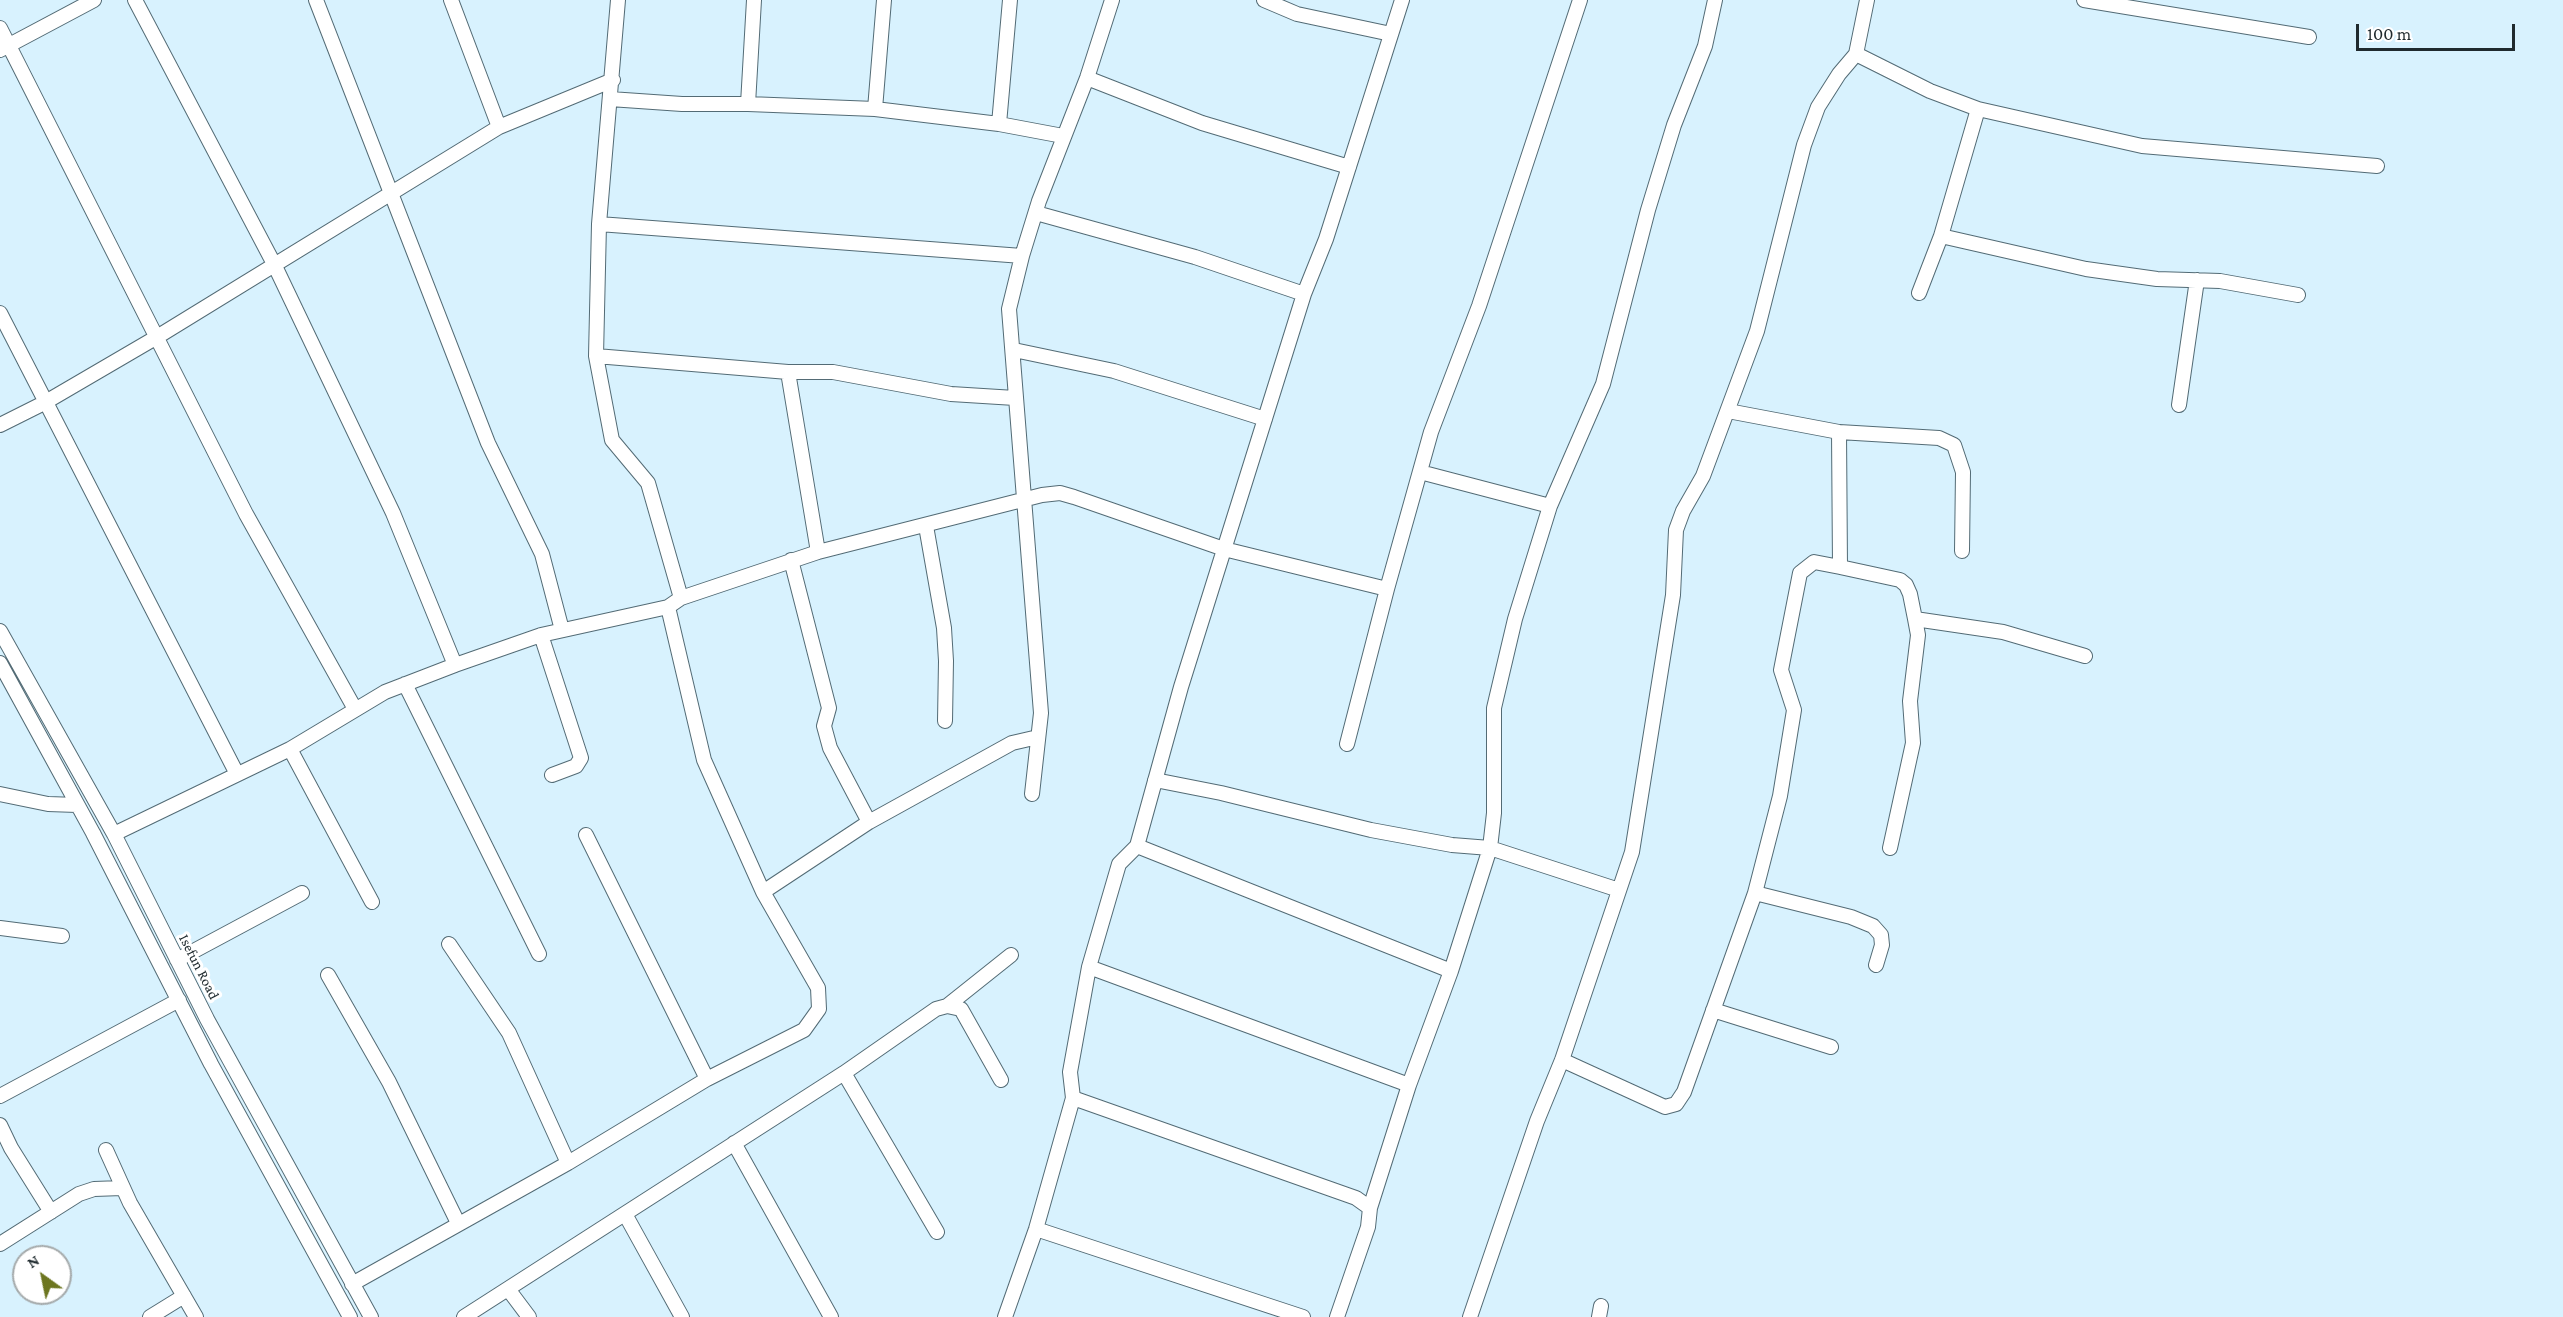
<!DOCTYPE html>
<html>
<head>
<meta charset="utf-8">
<style>
  body { margin:0 }
  #map { position:relative; width:2563px; height:1317px; overflow:hidden; background:#d8f2fe; font-family:"Crimson Pro",serif }
  canvas { display:block }
  .north { position:absolute; left:12px; top:1245px; width:60px; height:60px; box-sizing:border-box; background:#fff; border:2px solid #a5aaab; border-radius:50%; rotate:327deg; font-size:16px; font-weight:700; line-height:24px; text-align:center; color:#1f2a2e }
  .north::after { content:''; display:block; margin:auto; width:21px; height:27px; background:#6d7620; clip-path:polygon(50% 0,100% 100%,50% 72%,0 100%) }
  .scale { position:absolute; left:2356px; top:24px; width:159px; height:27px; box-sizing:border-box; border:3px solid #1f2a2e; border-top:0; padding-left:8px; font-size:18px; line-height:21px; white-space:nowrap; color:#1f2a2e; -webkit-text-stroke:4px #fff; paint-order:stroke }
</style>
</head>
<body>
<div id="map">
<canvas width="2563" height="1317"></canvas>
<div class="north">N</div>
<div class="scale">100 m</div>
</div>
<script>
const g = document.querySelector('canvas').getContext('2d');
g.lineJoin = 'round';
const poly = rows => new Path2D(rows.map(r => 'M' + r).join(''));
function trace(path, color, width, dash) { g.strokeStyle = color; g.lineWidth = width; g.lineCap = dash ? 'butt' : 'round'; g.setLineDash(dash || []); g.stroke(path); }
function write(font, color, halo, rows, align = 'center') {
  g.font = font + ' "Crimson Pro",serif'; g.lineWidth = 6; g.setLineDash([]); g.textBaseline = 'middle'; g.strokeStyle = halo; g.fillStyle = color; for (const [text, x, y, turn = 0] of rows) {
    g.save(); g.translate(x, y); g.rotate((+turn || 0) * Math.PI / 180); g.textAlign = isNaN(turn) ? turn : align; if (halo) g.strokeText(text, 0, 0); g.fillText(text, 0, 0); g.restore();
  }
}
const minor = poly([
  [135,0,274,264,393,513,455,665],
  [316,0,488,443,542,554,562,630],
  [451,0,499,127],
  [618,0,599,224,596,356,612,440,648,483,681,598],
  [1264,0,1297,14,1391,34],
  [2084,0,2309,37],
  [0,28,246,514,355,709],
  [0,50,94,0],
  [1856,54,1930,91,1978,109,2142,146,2377,166],
  [1087,78,1202,123,1349,167],
  [610,99,682,104,748,104,875,109,999,124,1063,136],
  [748,104,754,0],
  [875,109,884,0],
  [999,124,1010,0],
  [1036,213,1195,257,1304,294],
  [599,224,1022,256],
  [1941,236,2086,269,2157,279,2220,281,2298,295],
  [1919,293,1941,236,1978,109],
  [0,313,237,774],
  [1014,350,1114,371,1265,419],
  [596,356,788,372,833,372,951,394,1015,398],
  [788,372,818,552],
  [2179,405,2197,280],
  [1728,411,1839,432,1939,438,1954,445,1963,472,1962,551],
  [0,425,44,403,157,337,499,127,613,80],
  [1420,472,1550,506,1603,384,1648,210,1674,125,1705,46,1715,0],
  [926,526,944,628,946,661,945,721],
  [791,560,829,708,824,726,830,748,869,822],
  [1840,567,1900,580,1906,585,1910,594,1915,619,1918,635,1910,701,1913,743,1890,848],
  [1915,619,2003,632,2085,656],
  [0,631,114,834,207,1019,371,1317],
  [541,635,581,758,576,766,552,775],
  [0,663,93,833,211,1064,350,1317],
  [405,684,539,954],
  [1347,744,1387,589,1431,432,1479,306,1580,0],
  [290,749,372,902],
  [1155,780,1221,793,1371,830,1452,845,1490,848,1619,890],
  [0,794,48,804,77,805],
  [1032,794,1041,713,1009,309,1022,256,1039,201,1087,78,1112,0],
  [114,834,290,749,385,692,455,665,541,635,668,607,681,598,818,552,1042,495,1060,493,1074,497,1224,549,1387,589],
  [586,835,707,1079],
  [1137,846,1451,971],
  [763,892,869,822,1012,743,1038,737],
  [1755,893,1851,917,1873,926,1881,935,1882,945,1876,965],
  [0,928,62,936],
  [449,944,509,1033,568,1163],
  [177,960,302,893],
  [1089,967,1409,1085],
  [328,975,389,1082,458,1223],
  [947,1006,961,1009,1001,1080],
  [1713,1010,1831,1047],
  [1562,1060,1665,1107,1676,1104,1684,1092,1755,893,1780,796,1794,710,1781,670,1800,573,1814,562,1840,567,1839,432],
  [844,1073,937,1232],
  [0,1096,179,1000],
  [1073,1098,1356,1198,1370,1208,1368,1227,1337,1317],
  [0,1125,11,1148,51,1212],
  [734,1143,831,1317],
  [106,1150,130,1203,196,1317],
  [1370,1208,1409,1085,1451,971,1490,848,1494,813,1494,708,1515,619,1550,506],
  [625,1214,682,1317],
  [1036,1229,1303,1317],
  [0,1244,79,1194,94,1189,122,1188],
  [352,1284,568,1163,707,1079,804,1030,819,1009,818,988,763,892,704,760,668,607],
  [508,1289,529,1317],
  [150,1317,184,1296],
  [464,1317,844,1073,936,1009,947,1006,1011,955],
  [1005,1317,1036,1229,1073,1098,1070,1072,1089,967,1119,864,1137,846,1181,687,1304,294,1326,239,1402,0],
  [1470,1317,1537,1121,1562,1060,1632,852,1673,595,1676,530,1683,511,1703,476,1757,331,1804,145,1818,107,1839,74,1856,54,1867,0],
  [1599,1317,1601,1306]
]);
const streetNames = [
  ["Isefun Road",199,967,63]
];
trace(minor, '#536b75', 16);
trace(minor, '#fff', 14);
write('15px', '#1f2a2e', '#fff', streetNames);
</script>
</body>
</html>
